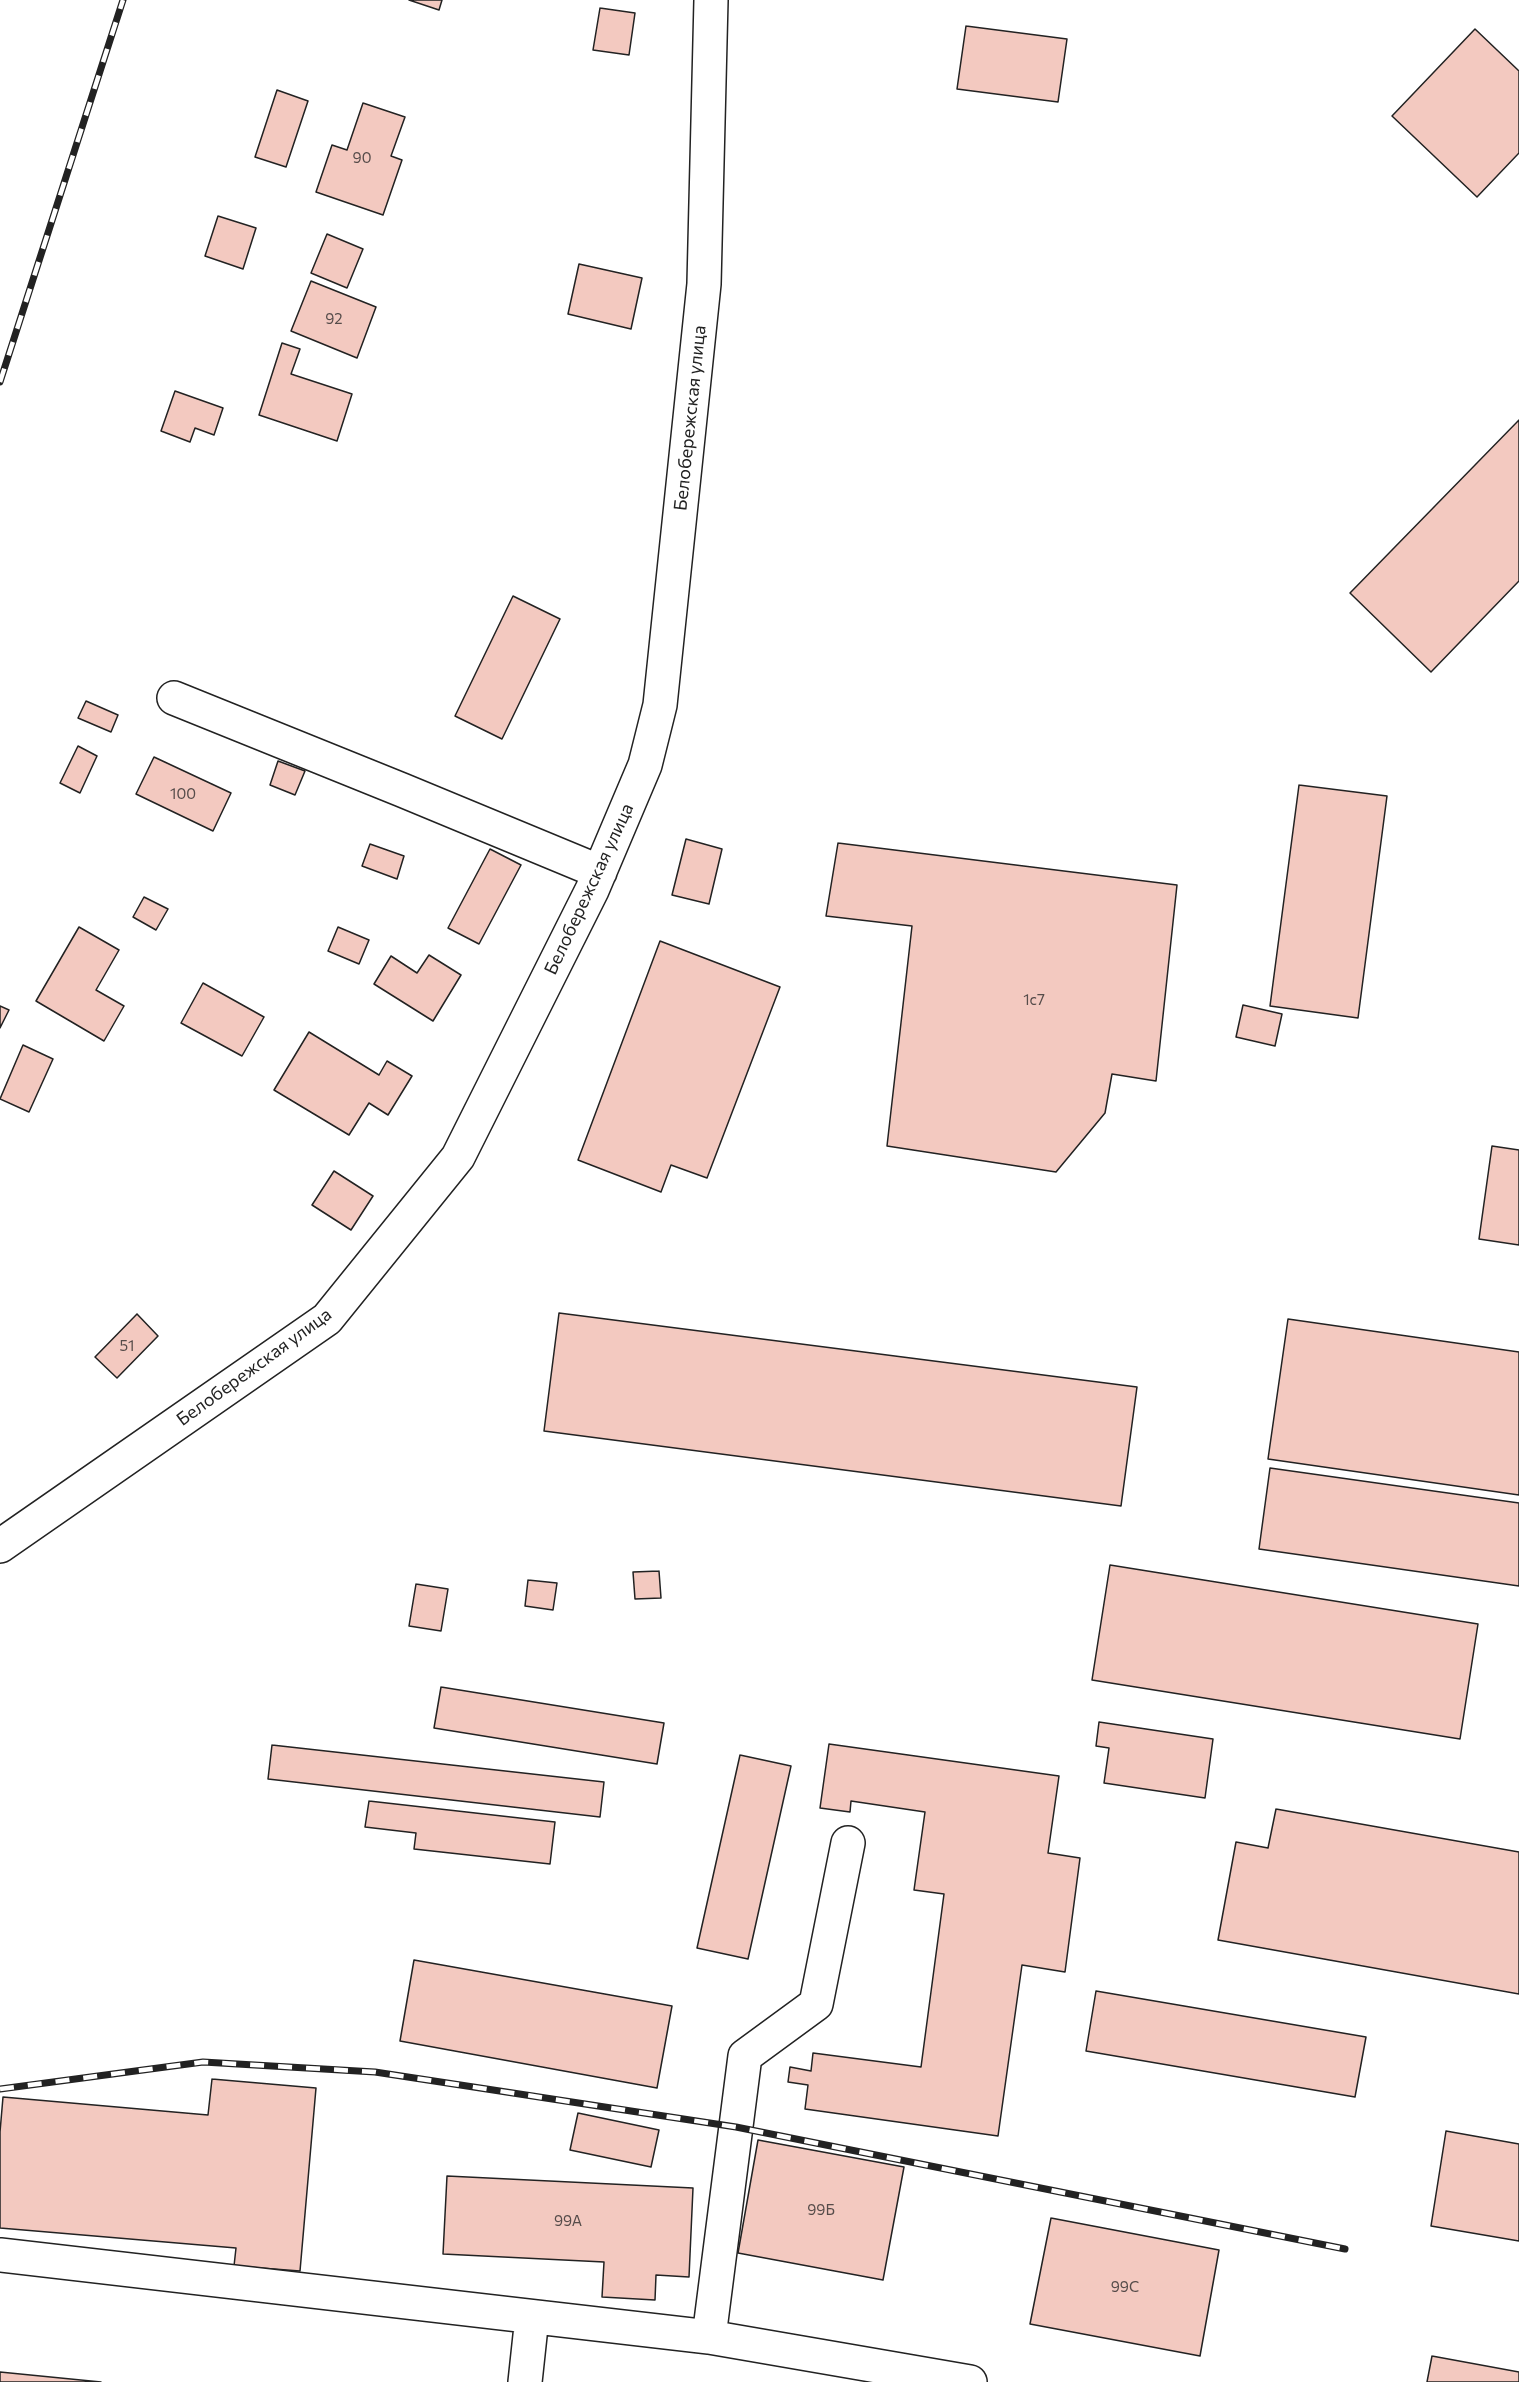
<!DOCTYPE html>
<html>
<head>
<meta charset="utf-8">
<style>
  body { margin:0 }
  canvas { display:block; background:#fff }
</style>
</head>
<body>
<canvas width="1519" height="2382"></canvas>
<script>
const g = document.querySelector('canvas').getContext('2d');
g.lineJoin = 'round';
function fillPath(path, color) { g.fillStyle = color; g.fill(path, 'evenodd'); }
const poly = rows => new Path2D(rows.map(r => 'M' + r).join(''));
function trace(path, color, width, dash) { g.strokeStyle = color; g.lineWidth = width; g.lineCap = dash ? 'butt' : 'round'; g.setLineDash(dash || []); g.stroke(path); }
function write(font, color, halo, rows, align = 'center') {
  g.font = font + ' Commissioner,sans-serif'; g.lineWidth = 4.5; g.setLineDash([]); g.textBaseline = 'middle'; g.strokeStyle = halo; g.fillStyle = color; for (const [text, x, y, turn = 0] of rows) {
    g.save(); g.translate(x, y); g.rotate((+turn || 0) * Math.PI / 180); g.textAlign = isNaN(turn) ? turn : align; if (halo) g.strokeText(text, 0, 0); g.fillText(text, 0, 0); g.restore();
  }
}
const building = poly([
  [409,0,442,0,439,10,409,0],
  [600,8,635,13,629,55,593,50,600,8],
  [966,26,1067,39,1058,102,957,89,966,26],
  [1475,29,1519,71,1519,153,1477,197,1392,116,1475,29],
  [277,90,308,101,286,167,255,157,277,90],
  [363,103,405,117,391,156,402,160,383,215,316,192,332,145,347,150,363,103],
  [218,216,256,228,243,269,205,256,218,216],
  [327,234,363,249,347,288,311,273,327,234],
  [579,264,642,278,631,329,568,314,579,264],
  [311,281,376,307,357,358,291,331,311,281],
  [282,343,300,349,291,374,352,394,337,441,259,415,282,343],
  [175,391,223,408,214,435,195,428,190,442,161,431,175,391],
  [1519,420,1519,581,1431,672,1350,593,1519,420],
  [513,596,560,619,502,739,455,716,513,596],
  [86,701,118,715,111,732,78,718,86,701],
  [78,746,97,756,80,793,60,783,78,746],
  [154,757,231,793,213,831,136,794,154,757],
  [278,761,305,771,295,795,270,785,278,761],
  [1299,785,1387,796,1358,1018,1270,1006,1299,785],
  [686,839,722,849,709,904,672,895,686,839],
  [838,843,1177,885,1156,1081,1112,1074,1105,1113,1056,1172,887,1146,912,926,826,916,838,843],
  [370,844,404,856,397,879,362,866,370,844],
  [490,849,521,865,479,944,448,928,490,849],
  [144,897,168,909,156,930,133,917,144,897],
  [79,927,119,950,96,990,124,1006,104,1041,36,1001,79,927],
  [338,927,369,940,359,964,328,951,338,927],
  [660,941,780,987,707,1178,671,1165,661,1192,578,1160,660,941],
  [429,955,461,975,433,1021,374,984,391,956,417,973,429,955],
  [203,983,264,1017,242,1056,181,1023,203,983],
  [1243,1005,1282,1014,1275,1046,1236,1037,1243,1005],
  [0,1006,9,1010,0,1028,0,1006],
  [309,1032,379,1075,387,1061,412,1076,388,1115,369,1103,349,1135,274,1090,309,1032],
  [23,1045,53,1059,29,1112,0,1099,23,1045],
  [1492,1146,1519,1150,1519,1245,1479,1239,1492,1146],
  [334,1171,373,1196,351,1230,312,1205,334,1171],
  [559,1313,1137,1387,1121,1506,544,1431,559,1313],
  [137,1314,158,1336,117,1378,95,1357,137,1314],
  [1288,1319,1519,1352,1519,1495,1268,1459,1288,1319],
  [1270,1468,1519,1503,1519,1586,1259,1549,1270,1468],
  [1110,1565,1478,1624,1460,1739,1092,1680,1110,1565],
  [659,1571,661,1598,635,1599,633,1572,659,1571],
  [528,1580,557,1583,553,1610,525,1606,528,1580],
  [416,1584,448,1589,441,1631,409,1626,416,1584],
  [441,1687,664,1723,657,1764,434,1728,441,1687],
  [1099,1722,1213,1739,1205,1798,1104,1783,1109,1748,1096,1746,1099,1722],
  [829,1744,1059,1776,1048,1853,1080,1858,1065,1972,1022,1965,998,2136,805,2109,808,2085,788,2082,790,2067,811,2071,813,2053,921,2067,944,1894,914,1890,925,1812,851,1801,850,1812,820,1808,829,1744],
  [272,1745,604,1782,600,1817,268,1779,272,1745],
  [740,1755,791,1766,748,1959,697,1948,740,1755],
  [369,1801,555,1822,550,1864,414,1849,416,1833,365,1827,369,1801],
  [1276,1809,1519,1852,1519,1994,1218,1940,1236,1842,1268,1848,1276,1809],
  [414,1960,672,2006,657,2088,400,2041,414,1960],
  [1096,1991,1366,2037,1355,2097,1086,2051,1096,1991],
  [212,2079,316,2088,300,2271,234,2266,236,2248,0,2228,0,2132,3,2097,208,2115,212,2079],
  [578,2113,659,2130,651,2167,570,2150,578,2113],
  [1446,2131,1519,2144,1519,2241,1431,2226,1446,2131],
  [758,2140,904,2167,883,2280,738,2253,758,2140],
  [447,2176,693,2188,689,2277,656,2275,655,2300,602,2297,604,2262,443,2254,447,2176],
  [1051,2218,1219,2250,1200,2356,1030,2324,1051,2218],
  [1432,2356,1519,2372,1519,2382,1427,2382,1432,2356],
  [0,2372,101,2382,0,2382,0,2372]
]);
const minor = poly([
  [174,698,402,790,600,872],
  [0,1546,327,1319,458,1157,592,890,645,765,660,705,704,284,711,0],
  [0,2255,709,2337,970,2382],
  [709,2337,745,2056,816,2004,848,1843],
  [525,2382,532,2317]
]);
const rail = poly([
  [0,382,123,0],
  [0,2089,203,2062,375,2072,736,2127,1345,2249]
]);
const numberNames = [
  ["90",362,158],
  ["92",334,319],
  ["100",183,794],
  ["1с7",1034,1000],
  ["51",127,1346],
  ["99Б",821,2210],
  ["99А",568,2221],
  ["99С",1125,2287]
];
const streetNames = [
  ["Белобережская улица",690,418,-84],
  ["Белобережская улица",589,889,-65],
  ["Белобережская улица",254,1367,-36]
];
fillPath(building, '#f3c9c0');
trace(building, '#222', 1.5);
trace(minor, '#222', 36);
trace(minor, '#fff', 33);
trace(rail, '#222', 7);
trace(rail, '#fff', 4.5, [14]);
write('15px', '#564c4a', null, numberNames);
write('18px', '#222', '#fff', streetNames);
</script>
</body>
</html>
